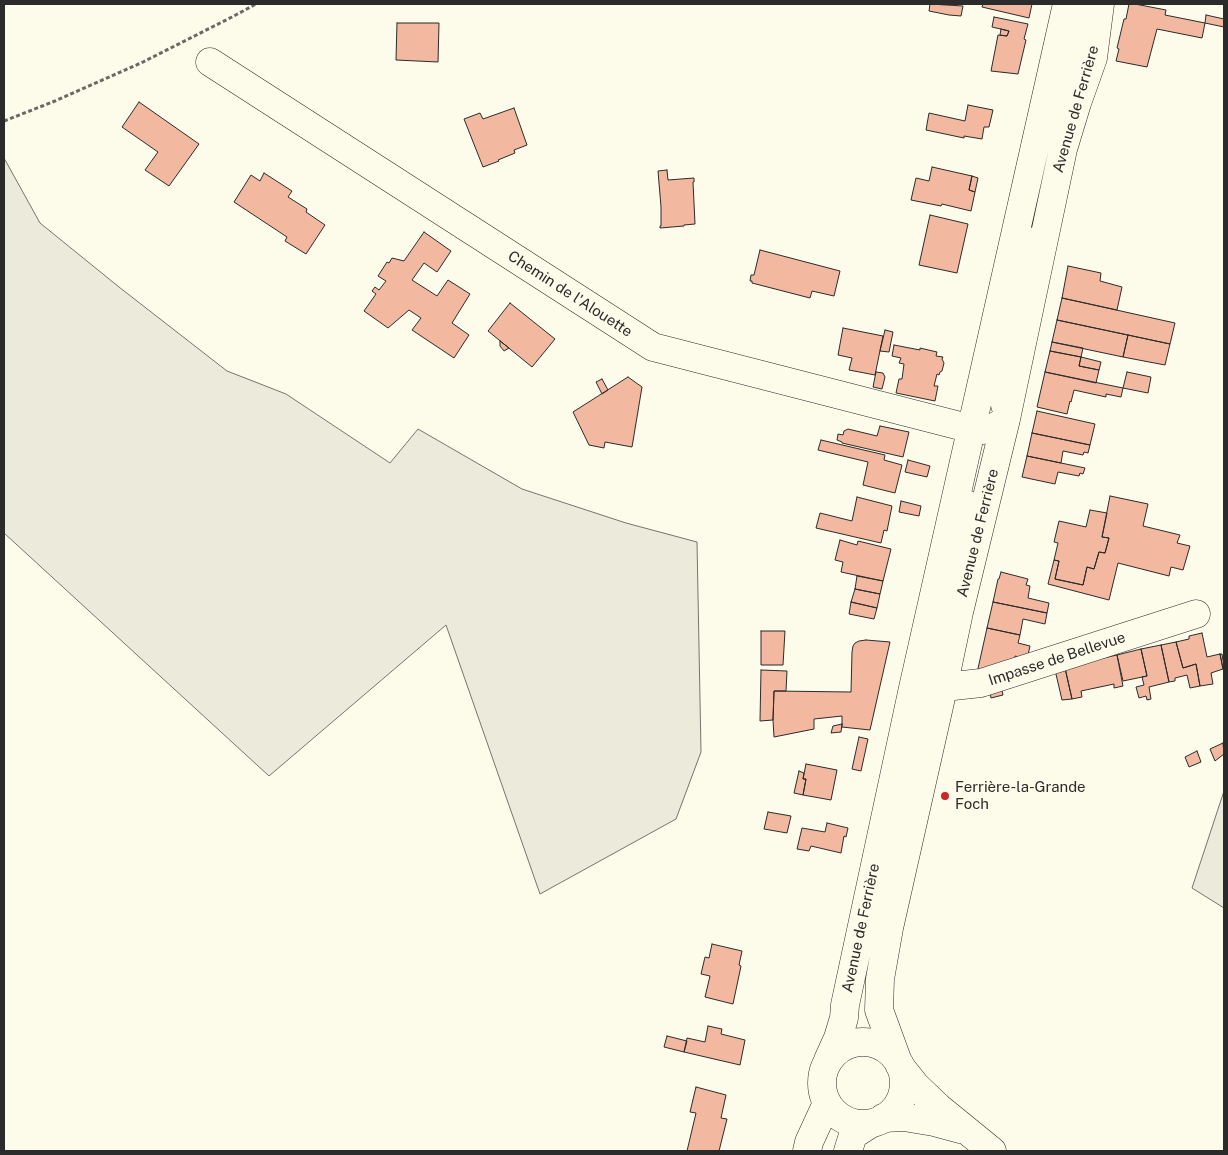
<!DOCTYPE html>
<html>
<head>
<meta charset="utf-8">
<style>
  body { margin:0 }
  #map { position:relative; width:1228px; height:1155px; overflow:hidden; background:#fdfbea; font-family:"Public Sans",sans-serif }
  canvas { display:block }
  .frame { position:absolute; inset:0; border:5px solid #2b2b2b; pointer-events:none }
</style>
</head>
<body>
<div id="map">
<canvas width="1228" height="1155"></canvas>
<div class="frame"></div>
</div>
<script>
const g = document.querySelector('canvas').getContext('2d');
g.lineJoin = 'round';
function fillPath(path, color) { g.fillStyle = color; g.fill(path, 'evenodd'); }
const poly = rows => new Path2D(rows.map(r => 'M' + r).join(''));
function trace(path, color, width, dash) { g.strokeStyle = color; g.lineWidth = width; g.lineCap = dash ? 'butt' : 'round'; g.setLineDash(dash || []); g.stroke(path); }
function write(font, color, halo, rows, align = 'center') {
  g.font = font + ' "Public Sans",sans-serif'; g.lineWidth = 4; g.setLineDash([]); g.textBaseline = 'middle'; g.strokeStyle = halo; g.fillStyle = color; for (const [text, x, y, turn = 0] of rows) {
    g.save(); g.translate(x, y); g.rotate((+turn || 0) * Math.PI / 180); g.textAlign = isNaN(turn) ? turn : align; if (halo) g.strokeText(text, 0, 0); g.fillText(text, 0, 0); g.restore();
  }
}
const green = poly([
  [4,158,40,223,119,287,227,371,286,394,390,463,418,429,522,489,626,523,697,542,701,752,676,819,540,894,446,625,269,776,4,533,4,158],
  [1224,791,1224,908,1192,888,1224,791]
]);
const building = poly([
  [930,4,963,6,961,16,949,15,929,11,930,4],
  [983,4,1032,4,1029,18,982,7,983,4],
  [1129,4,1135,4,1166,10,1165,15,1205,23,1202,38,1157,29,1147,67,1116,61,1119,49,1117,48,1124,19,1126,19,1129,4],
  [1206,15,1224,19,1224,27,1205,23,1206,15],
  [994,17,1028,24,1024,39,1026,40,1018,74,991,71,998,35,1007,36,1009,31,992,27,994,17],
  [397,23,439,23,438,62,396,60,397,23],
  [1001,29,1009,31,1007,36,1000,35,1001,29],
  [139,102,199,144,169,186,145,170,158,152,122,127,139,102],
  [968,105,993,110,989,127,984,127,982,139,964,136,964,138,926,130,929,113,965,121,968,105],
  [514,108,527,145,514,150,515,153,498,160,499,161,483,167,464,119,480,113,483,119,514,108],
  [932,167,972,176,969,190,975,192,971,211,942,204,941,206,911,200,916,178,929,181,932,167],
  [667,170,668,180,694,178,694,182,693,182,695,224,684,225,684,226,660,228,660,226,661,226,661,207,658,171,667,170],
  [264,173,292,191,288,197,307,209,306,212,325,225,306,254,285,241,287,237,234,202,251,175,260,181,264,173],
  [972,176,978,178,975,192,969,190,972,176],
  [930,215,968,224,957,273,919,265,930,215],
  [424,232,451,251,437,272,424,263,412,280,437,296,448,280,470,294,452,323,469,335,454,358,412,330,421,318,409,310,388,328,364,311,376,294,372,291,375,287,379,290,386,281,378,276,387,262,389,263,392,258,404,261,424,232],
  [760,250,840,271,834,296,812,291,810,298,752,283,752,281,750,281,751,275,754,275,760,250],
  [1068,266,1101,273,1100,281,1122,287,1117,310,1062,298,1068,266],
  [1062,298,1175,323,1170,344,1057,320,1062,298],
  [510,303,555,339,532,367,488,331,510,303],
  [1057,320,1128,335,1123,357,1052,342,1057,320],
  [843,328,883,336,875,375,849,370,852,358,838,355,843,328],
  [885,330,893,332,889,352,880,351,885,330],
  [1128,335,1170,344,1165,365,1123,357,1128,335],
  [500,341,509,348,504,351,500,346,500,341],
  [1052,342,1083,348,1081,357,1050,351,1052,342],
  [894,345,920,350,920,348,937,352,936,356,943,357,942,359,944,363,942,371,940,372,939,375,937,374,934,386,938,386,935,401,896,393,899,379,902,379,904,364,899,363,901,358,892,356,894,345],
  [1050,351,1081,357,1079,366,1099,370,1096,383,1045,372,1050,351],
  [1081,357,1101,362,1099,370,1079,366,1081,357],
  [876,372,883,373,885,377,882,389,873,387,876,372],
  [1045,372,1123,388,1121,397,1106,394,1106,397,1074,390,1071,402,1070,401,1067,414,1037,407,1045,372],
  [1127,372,1151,377,1148,393,1123,388,1127,372],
  [628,377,642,387,632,447,605,442,604,448,589,445,573,412,628,377],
  [602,379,608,390,602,394,596,382,602,379],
  [1037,411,1095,424,1090,445,1032,433,1037,411],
  [880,426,909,432,903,457,842,443,842,442,837,440,838,434,843,435,844,431,848,429,877,436,880,426],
  [1032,433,1090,445,1088,453,1084,452,1083,455,1063,451,1061,463,1027,456,1032,433],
  [821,440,885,455,884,460,902,465,895,493,863,485,868,462,818,450,821,440],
  [1027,456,1061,463,1085,468,1083,474,1080,473,1079,476,1058,472,1055,484,1022,477,1027,456],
  [908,460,930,466,927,477,905,472,908,460],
  [1110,496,1148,504,1143,526,1180,535,1177,543,1190,546,1183,570,1171,567,1169,576,1118,563,1109,600,1048,584,1054,560,1059,561,1055,579,1083,585,1087,567,1094,569,1099,552,1105,553,1109,538,1102,537,1110,496],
  [857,497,892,506,887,531,884,530,881,543,816,528,820,513,852,521,857,497],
  [901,501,921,506,919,516,899,512,901,501],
  [1090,510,1107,513,1102,537,1109,538,1105,553,1099,552,1094,569,1087,567,1083,585,1055,579,1059,561,1054,560,1058,543,1054,542,1059,521,1086,527,1090,510],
  [840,540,857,545,858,541,891,549,883,581,841,572,843,562,835,560,840,540],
  [1001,572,1028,579,1026,585,1030,586,1028,598,1049,603,1047,613,993,602,998,579,999,579,1001,572],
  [857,576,883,581,880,594,855,589,857,576],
  [855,589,880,594,877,608,851,602,855,589],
  [851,602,877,608,874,619,849,614,851,602],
  [993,602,1047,613,1045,624,1023,619,1020,635,987,628,993,602],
  [987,628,1020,635,1018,643,1030,646,1027,659,1015,656,1014,663,977,673,987,628],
  [761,631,785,631,783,665,761,665,761,631],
  [1202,633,1207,657,1220,654,1223,669,1211,673,1213,684,1200,686,1196,664,1183,668,1176,642,1189,639,1189,636,1202,633],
  [866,640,890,642,870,730,842,727,842,716,814,719,814,729,774,737,773,720,774,691,851,692,852,652,853,646,855,643,859,641,866,640],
  [1176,642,1183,668,1196,664,1200,686,1190,688,1187,675,1175,678,1175,681,1169,682,1161,645,1176,642],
  [1161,645,1169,682,1149,687,1151,699,1147,700,1146,696,1139,698,1136,687,1144,685,1142,677,1147,676,1141,649,1161,645],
  [1141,649,1147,676,1123,681,1117,655,1141,649],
  [1220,654,1222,654,1224,666,1224,669,1223,669,1220,654],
  [1117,655,1123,686,1114,688,1114,684,1081,691,1082,697,1072,699,1065,668,1076,664,1117,655],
  [1065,668,1072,699,1062,700,1055,670,1065,668],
  [761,670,787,671,786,691,774,691,773,720,760,721,761,670],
  [1001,686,1003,695,991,698,989,689,1001,686],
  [842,724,841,732,831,733,833,726,842,724],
  [859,737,868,739,861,771,852,769,859,737],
  [1223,743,1224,754,1215,761,1210,749,1223,743],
  [1197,751,1201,762,1189,767,1185,757,1197,751],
  [806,764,837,770,831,800,803,795,806,779,803,779,806,764],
  [799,771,804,773,803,779,806,779,803,795,794,793,799,771],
  [768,812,791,816,787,833,764,829,768,812],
  [827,823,848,828,846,837,844,836,841,853,811,846,809,851,797,849,802,828,825,832,827,823],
  [712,944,742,951,739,965,741,966,733,1004,705,997,710,976,701,974,705,957,709,958,712,944],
  [708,1026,722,1029,721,1034,745,1040,740,1065,684,1052,687,1038,705,1042,708,1026],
  [667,1036,687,1041,684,1052,664,1047,667,1036],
  [696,1087,726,1095,721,1118,727,1119,719,1151,687,1151,696,1113,690,1112,696,1087]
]);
const path = poly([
  [4,121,55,101,143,62,232,17,256,4]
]);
const minor = poly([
  [210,62,653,347,972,429,982,430,991,429,1005,421],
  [1050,138,1083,4],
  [1005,405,1002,375,1007,334,1027,241],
  [921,681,944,687,981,683,1196,614],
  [888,868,960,543,966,504],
  [900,1066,916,1086,938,1107,992,1151],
  [883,1118,904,1117,934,1122,960,1129]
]);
const major = poly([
  '822 1083a41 41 0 1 1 82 0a41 41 0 1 1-82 0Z',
  [828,1060,838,1038,844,1018,845,1005,913,688,1067,4],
  [898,1062,879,1010,880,979,889,928,940,702,959,612,1006,419,1063,149,1077,103,1093,58,1100,4],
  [807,1151,809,1142,827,1103],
  [848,1151,853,1135,872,1123]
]);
const markers = [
  [945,796,5,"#c62828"]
];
const streetNames = [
  ["Avenue de Ferrière",1076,109,-74],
  ["Chemin de l'Alouette",570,294,33],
  ["Avenue de Ferrière",978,533,-76],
  ["Impasse de Bellevue",1057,659,-18],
  ["Avenue de Ferrière",861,928,-78]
];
const poiNames = [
  ["Ferrière-la-Grande",955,787],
  ["Foch",955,804]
];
fillPath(green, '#ecebdb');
trace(green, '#74746e', 1);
fillPath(building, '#f2b8a0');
trace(building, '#2b2b2b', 1);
trace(minor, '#2b2b2b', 29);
trace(major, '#2b2b2b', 29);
trace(path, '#6a6964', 3, [4, 2.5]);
trace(minor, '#fdfbea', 28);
trace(major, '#fdfbea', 28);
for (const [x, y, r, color] of markers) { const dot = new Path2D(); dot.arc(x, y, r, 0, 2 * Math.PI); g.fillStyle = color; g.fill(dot); trace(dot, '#fdfbea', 2); }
write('15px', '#2b2b2b', '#fdfbea', streetNames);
write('15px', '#2b2b2b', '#fdfbea', poiNames, 'left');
</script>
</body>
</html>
